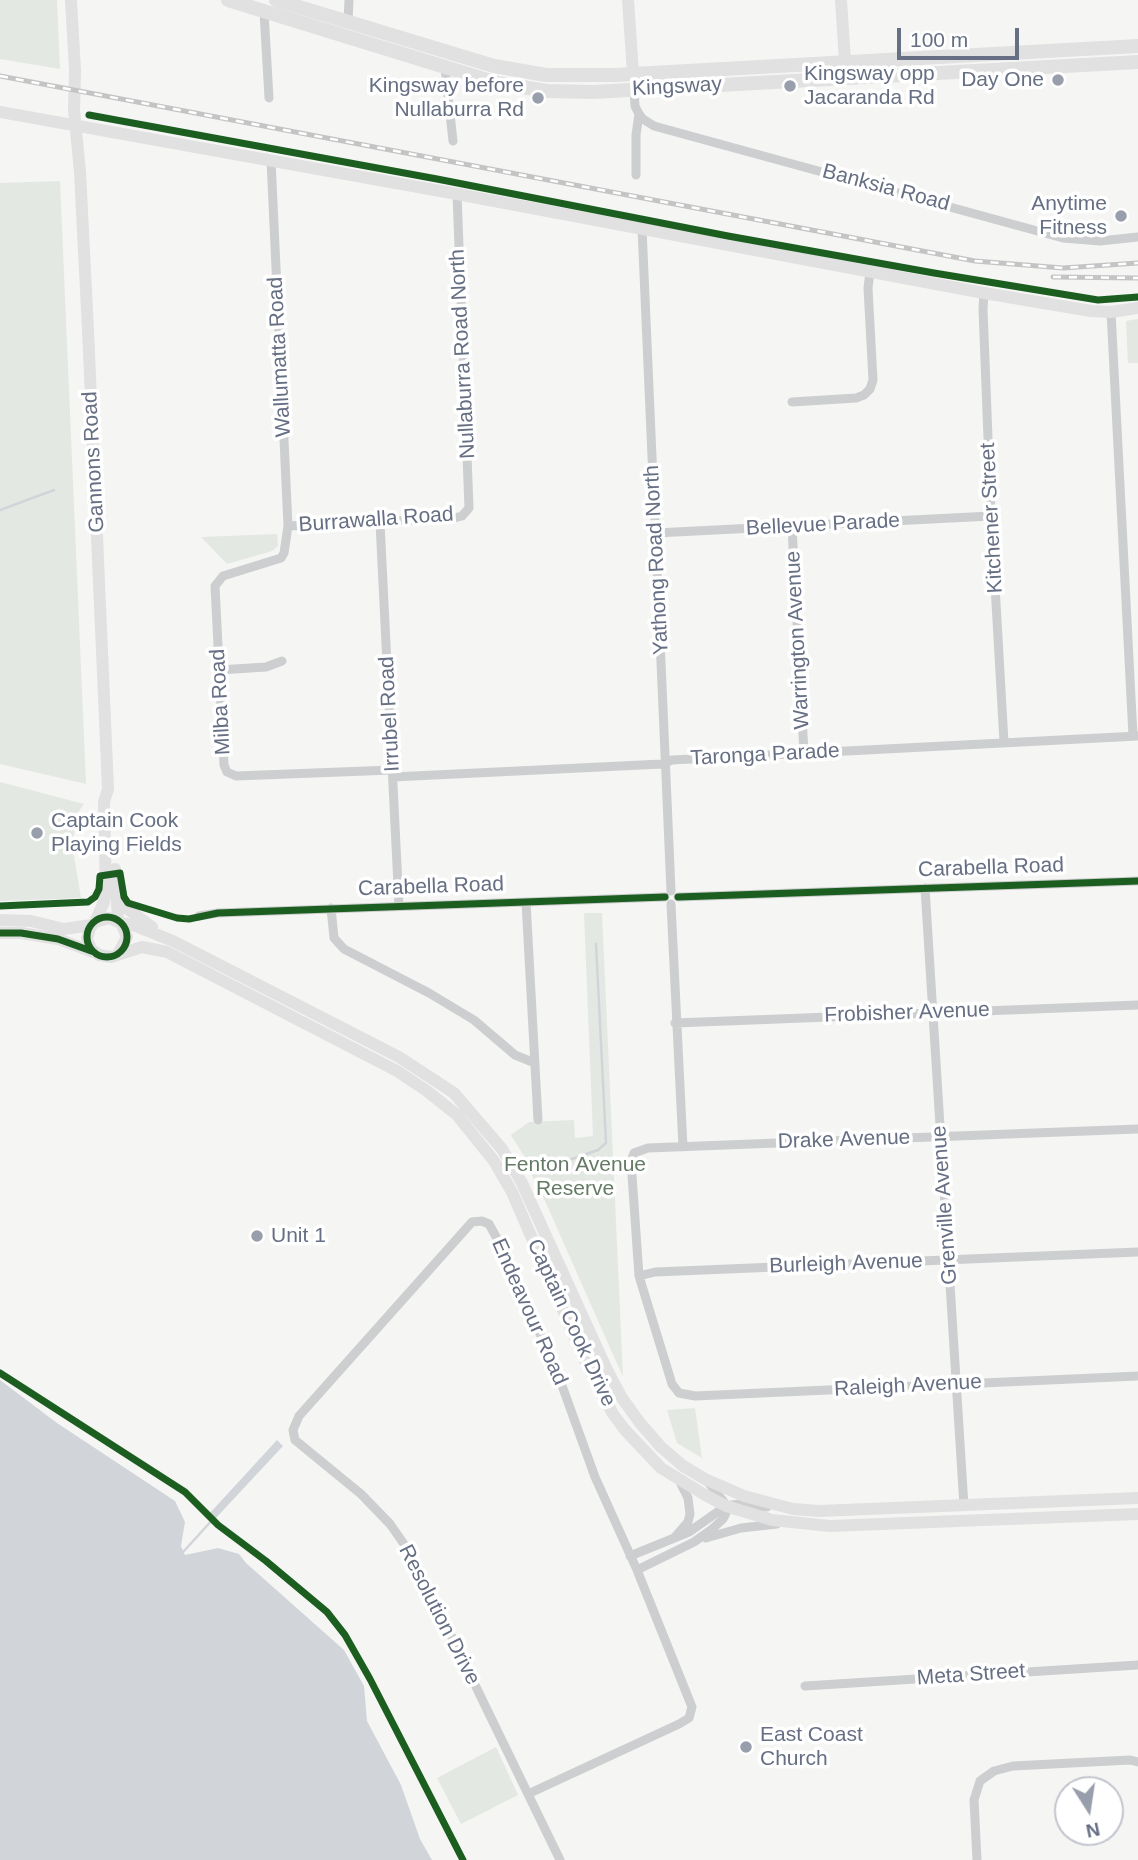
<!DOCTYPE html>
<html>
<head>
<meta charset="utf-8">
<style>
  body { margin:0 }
  #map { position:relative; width:1138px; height:1860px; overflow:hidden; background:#f5f5f4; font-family:Arial,sans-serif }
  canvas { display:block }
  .north { position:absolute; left:1054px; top:1776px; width:70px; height:70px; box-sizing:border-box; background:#fff; border:2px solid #c2c5cd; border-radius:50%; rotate:168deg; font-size:19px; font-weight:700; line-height:28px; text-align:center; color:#666f83 }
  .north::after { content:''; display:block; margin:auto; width:24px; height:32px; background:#989eab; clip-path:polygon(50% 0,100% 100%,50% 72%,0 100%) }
  .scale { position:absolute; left:897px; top:28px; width:122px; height:32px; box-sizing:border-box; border:4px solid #666f83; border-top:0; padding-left:9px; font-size:21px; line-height:24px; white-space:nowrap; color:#666f83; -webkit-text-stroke:5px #fff; paint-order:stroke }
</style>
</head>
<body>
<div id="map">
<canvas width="1138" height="1860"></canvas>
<div class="north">N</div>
<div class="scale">100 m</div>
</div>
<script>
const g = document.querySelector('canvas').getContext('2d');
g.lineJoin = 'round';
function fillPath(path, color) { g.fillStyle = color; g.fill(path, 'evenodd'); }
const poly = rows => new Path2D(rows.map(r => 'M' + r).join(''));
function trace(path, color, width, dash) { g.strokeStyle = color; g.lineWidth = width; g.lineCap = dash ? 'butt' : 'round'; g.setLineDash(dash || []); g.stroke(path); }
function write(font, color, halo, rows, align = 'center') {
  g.font = font + ' Arial,sans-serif'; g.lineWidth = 7; g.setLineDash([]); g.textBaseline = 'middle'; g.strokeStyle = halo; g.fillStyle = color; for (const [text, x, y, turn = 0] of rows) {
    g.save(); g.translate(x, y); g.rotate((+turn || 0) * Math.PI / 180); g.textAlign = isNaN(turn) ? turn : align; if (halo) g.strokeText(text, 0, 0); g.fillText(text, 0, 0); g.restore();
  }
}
const green = poly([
  [0,0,57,0,60,69,0,59],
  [60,181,86,784,0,764,0,183],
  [1138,319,1138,363,1128,363,1126,321],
  [277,534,278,546,272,551,227,564,201,537],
  [0,782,84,804,75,817,73,850,81,898,0,901],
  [584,913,602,913,623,1377,541,1192,526,1165,529,1164,511,1135,529,1122,574,1120,575,1138,593,1136],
  [695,1408,702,1458,677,1443,667,1410],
  [496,1747,518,1795,461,1824,437,1778]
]);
const water = poly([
  [0,1380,57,1423,175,1501,185,1522,181,1546,185,1555,218,1548,239,1554,246,1563,344,1650,364,1686,367,1721,401,1785,420,1839,432,1860,0,1860],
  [277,1440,283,1446,215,1519,209,1514]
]);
const stream = poly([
  [0,510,54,490],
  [540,1170,598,1150,606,1143,596,944],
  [184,1551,215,1517]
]);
const street = poly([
  [264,12,269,98],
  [348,22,349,0],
  [445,68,453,141],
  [634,89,635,106,639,114,636,135,636,175],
  [639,114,643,119,654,126,1063,238,1100,241,1138,237],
  [271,160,288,526,284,553,281,558,223,576,215,586,224,765,227,772,236,776,392,770],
  [642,228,671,891],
  [984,293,983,309,991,516,1004,742],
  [1111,312,1133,736],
  [792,402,856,398,864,395,870,389,873,380,868,288,870,272],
  [380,523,399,906],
  [288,526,454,518,462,516,469,508,457,194],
  [792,527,804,753],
  [656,533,991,516],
  [219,670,266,667,282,661],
  [393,777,662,764,672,760,1138,736],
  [925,888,964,1506],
  [678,897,1138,881],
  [526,902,538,1120],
  [671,904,683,1147],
  [331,908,334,938,344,949,429,993,474,1020,515,1055,535,1063],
  [199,916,218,913,665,897],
  [675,1023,1138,1005],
  [1138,1129,648,1148,634,1153,631,1161,639,1276,672,1384,679,1393,695,1396,1138,1376],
  [639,1276,655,1272,1138,1252],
  [675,1537,688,1522,690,1514,688,1498,680,1482],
  [706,1538,741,1528,777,1524],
  [630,1556,689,1532,726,1506,739,1504,767,1507],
  [637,1570,694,1542,711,1530,723,1519,726,1513,724,1502,708,1482],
  [805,1686,1138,1665],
  [528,1794,679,1724,689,1718,692,1707,637,1570,595,1477,560,1380,505,1253,489,1224,482,1221,472,1222,299,1416,293,1430,295,1440,361,1494,390,1524,413,1557,560,1860],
  [977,1860,974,1800,980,1781,994,1771,1013,1766,1130,1760,1138,1762]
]);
const secondary = poly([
  [71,0,75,70,74,110,80,172,88,330,108,789,104,802,106,891,104,902,95,922],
  [628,0,633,73],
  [841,0,845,62],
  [0,112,457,194,984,293,1091,311,1111,312,1138,308],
  [115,869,118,921],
  [119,894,125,907,152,927],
  [0,920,31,921,64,929,92,925],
  [121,923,133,925,173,941,399,1057,454,1093,502,1149,522,1183,607,1370,622,1398,640,1423,661,1447,683,1466,705,1479,744,1496,793,1509,819,1511,1138,1498],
  [0,933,21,933,58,939,93,952],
  [119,952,127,937,121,923,109,918,95,922,90,928,87,939,91,949,99,955,111,957,142,947,167,952,397,1071,427,1091,457,1115,494,1161,512,1192,585,1361,613,1414,625,1430,661,1468,705,1495,726,1506,772,1520,830,1526,1138,1514]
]);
const primary = poly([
  [228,0,497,83,547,91,593,92,1138,62],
  [276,0,494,66,546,75,615,75,1138,46]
]);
const rail = poly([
  [0,76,975,261,1063,268,1138,263],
  [1053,277,1138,278]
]);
const cycleway = poly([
  [89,115,437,179,728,236,934,273,1098,300,1138,297],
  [678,897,1138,881],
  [0,906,88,902,95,897,99,889,100,876,120,873,124,897,128,903,177,918,189,919,218,913,665,897],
  '87 937a20 20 0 1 1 40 0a20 20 0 1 1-40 0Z',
  [0,933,21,933,58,939,94,952],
  [0,1373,185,1492,218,1525,266,1561,327,1612,345,1635,370,1679,463,1860]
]);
const markers = [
  [1058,80,7,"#989eab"],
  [790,86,7,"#989eab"],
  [538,98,7,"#989eab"],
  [1121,216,7,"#989eab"],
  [37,833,7,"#989eab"],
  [257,1236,7,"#989eab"],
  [746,1747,7,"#989eab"]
];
const poiNames = [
  ["Kingsway opp",804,74],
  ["Jacaranda Rd",804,98],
  ["Day One",1044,80,"right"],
  ["Kingsway before",524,86,"right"],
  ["Nullaburra Rd",524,110,"right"],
  ["Anytime",1107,204,"right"],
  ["Fitness",1107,228,"right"],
  ["Captain Cook",51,821],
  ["Playing Fields",51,845],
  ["Unit 1",271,1236],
  ["East Coast",760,1735],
  ["Church",760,1759]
];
const streetNames = [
  ["Kingsway",677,87,-3],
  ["Banksia Road",886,188,15],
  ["Nullaburra Road North",463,354,-93],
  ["Wallumatta Road",280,357,-93],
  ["Gannons Road",94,462,-93],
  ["Kitchener Street",992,518,-93],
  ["Burrawalla Road",376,520,-4],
  ["Bellevue Parade",823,525,-3],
  ["Yathong Road North",657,560,-93],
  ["Warrington Avenue",798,640,-93],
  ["Milba Road",221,702,-93],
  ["Irrubel Road",390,714,-93],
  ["Taronga Parade",765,755,-3],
  ["Carabella Road",991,868,-2],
  ["Carabella Road",431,887,-2],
  ["Frobisher Avenue",907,1013,-2],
  ["Drake Avenue",844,1140,-2],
  ["Grenville Avenue",945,1205,-94],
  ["Burleigh Avenue",846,1264,-2],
  ["Endeavour Road",529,1312,66],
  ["Captain Cook Drive",571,1323,65],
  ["Raleigh Avenue",908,1386,-3],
  ["Resolution Drive",439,1615,63],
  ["Meta Street",971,1675,-4]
];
const parkNames = [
  ["Fenton Avenue",575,1165],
  ["Reserve",575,1189]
];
fillPath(green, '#e3e8e2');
fillPath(water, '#d1d5d9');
trace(stream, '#d1d5d9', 2.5);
trace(street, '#cdcecf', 9);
trace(secondary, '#e1e1e1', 12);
trace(primary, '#e1e1e1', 14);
trace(rail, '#c4c4c5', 5);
trace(rail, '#fff', 2.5, [8]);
trace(cycleway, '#1b5e20', 7);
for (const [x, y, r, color] of markers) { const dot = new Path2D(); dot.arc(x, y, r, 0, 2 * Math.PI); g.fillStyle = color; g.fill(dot); trace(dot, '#fff', 2.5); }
write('21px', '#666f83', '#fff', poiNames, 'left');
write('21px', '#666f83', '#fff', streetNames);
write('21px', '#647a65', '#fff', parkNames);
</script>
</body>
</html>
